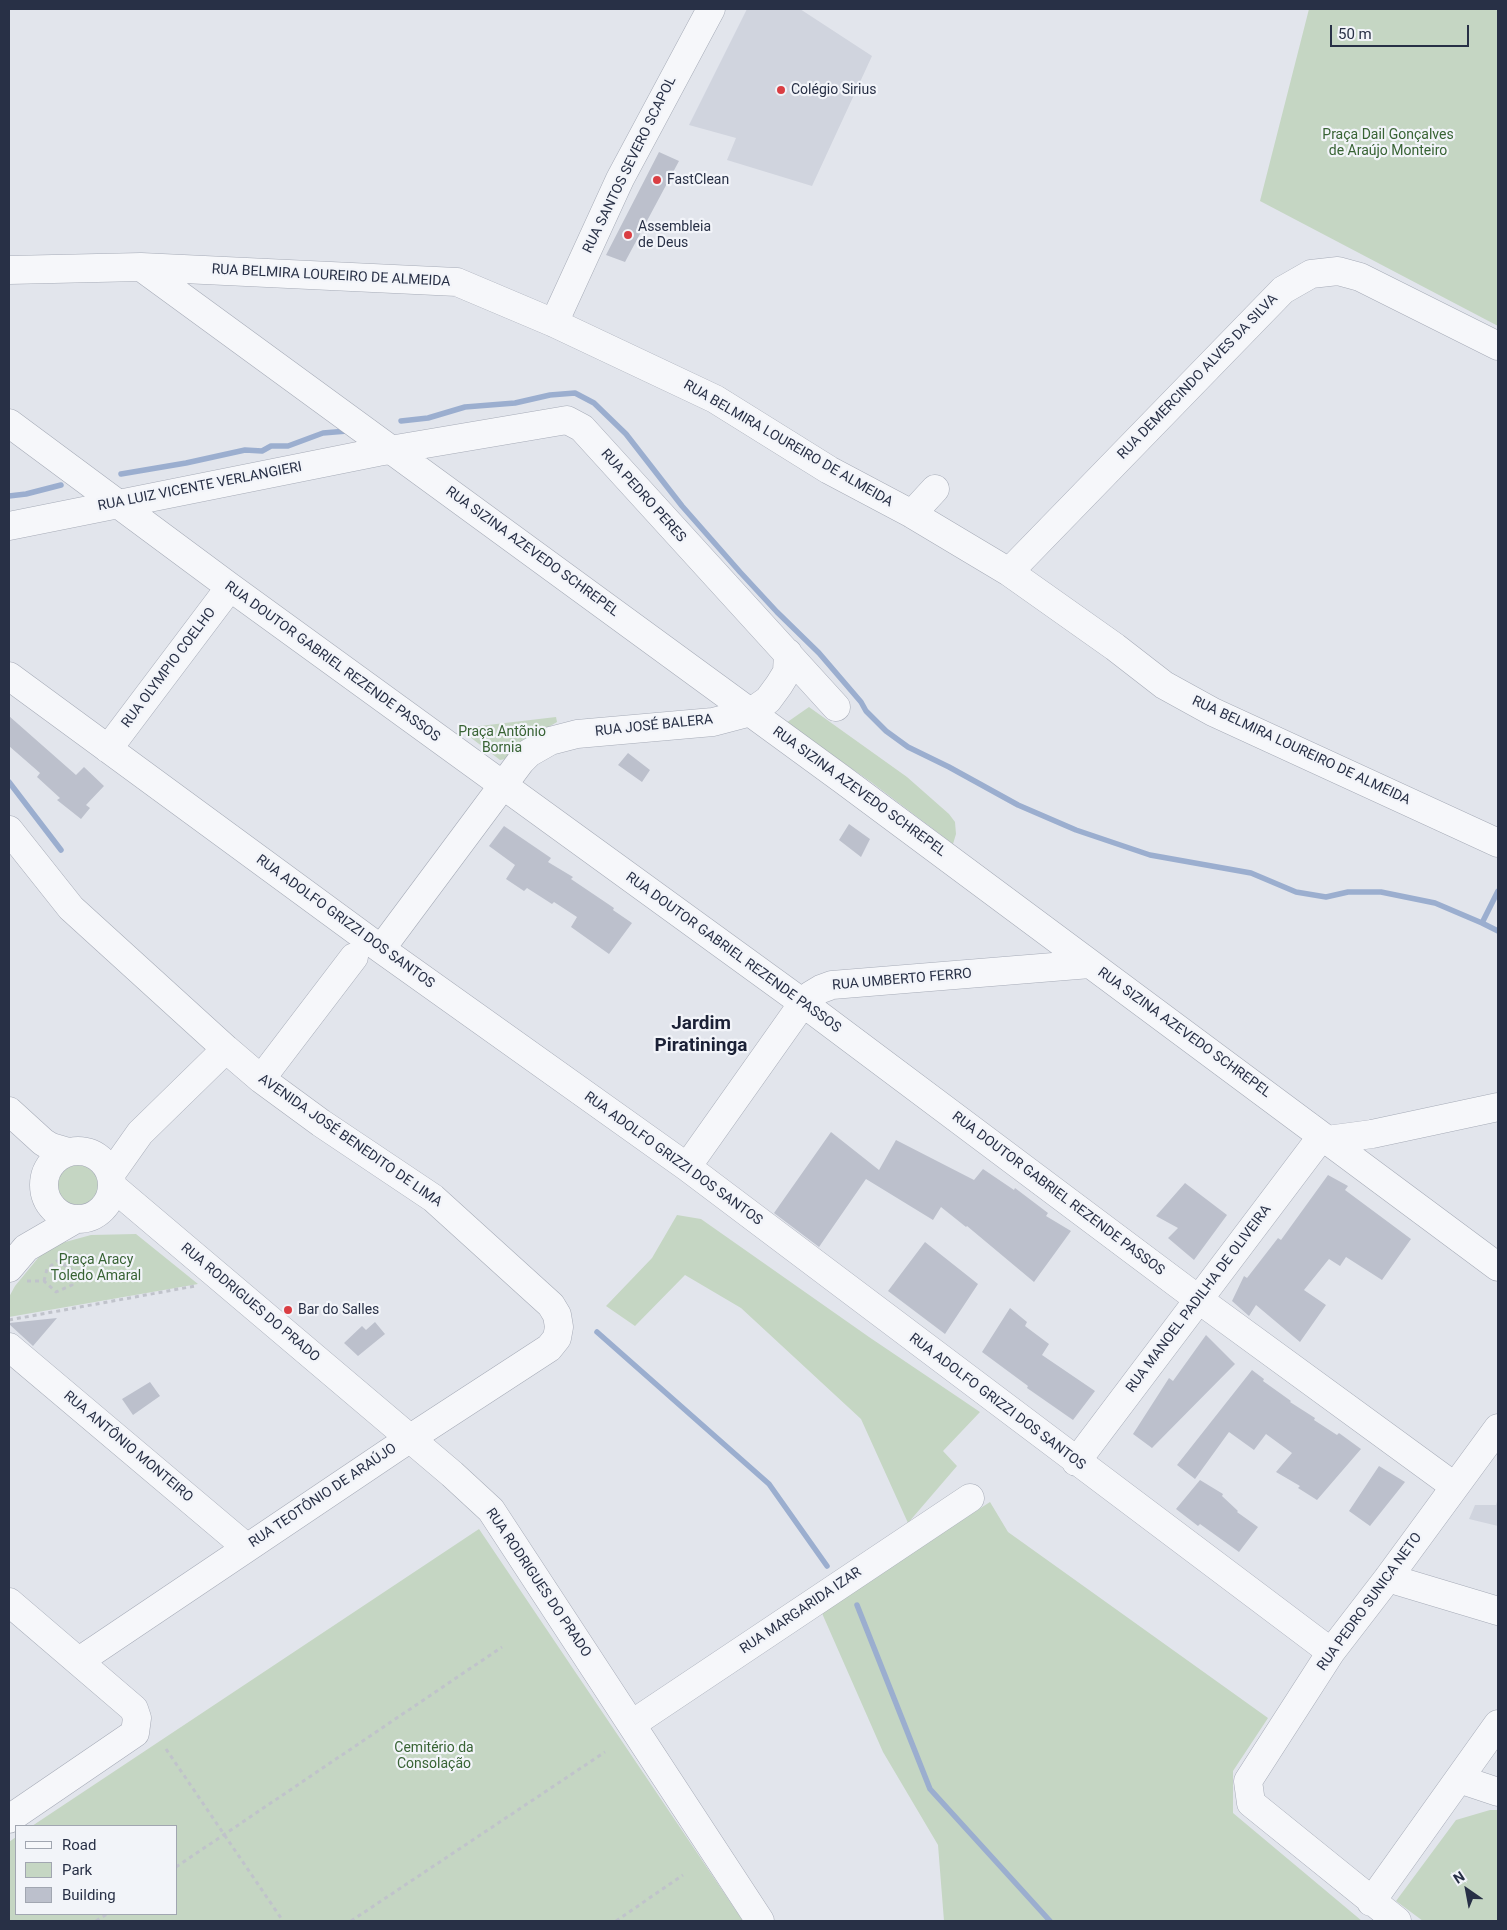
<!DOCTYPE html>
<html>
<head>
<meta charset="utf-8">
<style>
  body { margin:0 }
  #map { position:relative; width:1507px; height:1930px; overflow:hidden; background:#e2e5ec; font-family:Roboto,sans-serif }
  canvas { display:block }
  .frame { position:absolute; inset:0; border:10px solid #283046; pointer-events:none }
  .legend { position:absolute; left:15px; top:1825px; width:162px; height:90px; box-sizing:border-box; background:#f2f4f9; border:1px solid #a1a6b1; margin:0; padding:6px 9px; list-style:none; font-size:15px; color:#283046 }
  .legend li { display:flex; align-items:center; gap:10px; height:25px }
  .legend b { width:25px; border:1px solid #a1a6b1 }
  .north { position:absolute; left:1442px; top:1865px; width:50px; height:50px; -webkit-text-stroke:4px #f2f4f9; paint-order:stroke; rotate:327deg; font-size:14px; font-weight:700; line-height:20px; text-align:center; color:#283046 }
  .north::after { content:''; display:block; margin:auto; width:18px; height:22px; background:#283046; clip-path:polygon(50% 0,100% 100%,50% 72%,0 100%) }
  .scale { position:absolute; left:1330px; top:25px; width:139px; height:22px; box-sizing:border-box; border:2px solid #283046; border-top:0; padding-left:6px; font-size:15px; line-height:18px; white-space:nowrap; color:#283046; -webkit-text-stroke:4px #f2f4f9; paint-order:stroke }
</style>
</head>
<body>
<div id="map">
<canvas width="1507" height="1930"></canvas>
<div class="frame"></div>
<ul class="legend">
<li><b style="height:6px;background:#f6f7fa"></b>Road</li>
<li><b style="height:14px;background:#c5d6c3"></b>Park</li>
<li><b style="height:14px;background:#bcc0cc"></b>Building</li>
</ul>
<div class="north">N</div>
<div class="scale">50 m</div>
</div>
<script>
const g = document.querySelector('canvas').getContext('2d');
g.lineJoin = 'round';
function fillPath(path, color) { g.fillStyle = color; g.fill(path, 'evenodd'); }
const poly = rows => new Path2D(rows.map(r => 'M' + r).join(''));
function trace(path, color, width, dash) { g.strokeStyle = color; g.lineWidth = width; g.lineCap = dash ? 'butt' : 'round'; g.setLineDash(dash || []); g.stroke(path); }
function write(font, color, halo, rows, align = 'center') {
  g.font = font + ' Roboto,sans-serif'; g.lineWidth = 4.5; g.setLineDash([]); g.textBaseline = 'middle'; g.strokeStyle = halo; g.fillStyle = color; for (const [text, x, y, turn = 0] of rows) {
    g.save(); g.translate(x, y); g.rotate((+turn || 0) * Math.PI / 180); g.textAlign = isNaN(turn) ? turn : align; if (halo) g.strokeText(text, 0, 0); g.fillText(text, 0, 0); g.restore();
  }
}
const built = poly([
  [747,9,800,9,872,56,812,186,727,160,736,138,689,125],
  [1498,1498,1498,1526,1469,1519,1475,1505,1496,1505]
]);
const green = poly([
  [1309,9,1498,9,1498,326,1260,201],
  [809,707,907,777,949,814,955,822,956,834,953,844,871,782,786,723],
  [556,717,557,722,523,742,506,759,500,760,466,734,471,727],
  '57 1186a21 21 0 1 1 42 0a21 21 0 1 1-42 0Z',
  [677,1215,701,1219,869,1337,980,1412,943,1451,957,1466,908,1523,861,1419,741,1308,685,1275,635,1326,606,1306,652,1258],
  [136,1234,198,1284,9,1317,9,1297,15,1286,47,1247,91,1235],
  [990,1502,1008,1532,1268,1718,1233,1771,1233,1813,1362,1921,944,1921,938,1845,883,1752,821,1611],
  [479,1529,743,1921,9,1921,9,1842,16,1837,16,1914,176,1914,176,1826,32,1826],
  [1490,1810,1498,1810,1498,1921,1423,1921,1396,1901,1456,1820]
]);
const stream = poly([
  [401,421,428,418,465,407,515,403,550,395,575,393,594,403,626,434,682,506,740,572,777,612,819,653,861,702,866,711,886,731,908,747,949,767,1018,805,1076,830,1150,855,1251,873,1296,892,1326,897,1348,892,1381,892,1435,903,1482,923,1498,931],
  [121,474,186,463,245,450,262,451,271,446,288,446,323,433,347,431],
  [9,496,26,494,61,485],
  [9,782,61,850],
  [1482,923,1498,891],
  [597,1332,769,1484,827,1566],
  [857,1605,930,1789,1050,1921]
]);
const building = poly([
  [659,152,679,161,625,262,606,255],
  [9,716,76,775,84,767,104,786,86,805,90,808,81,819,57,800,60,798,37,777,40,773,9,746],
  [628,753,650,770,642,782,618,765],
  [849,824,870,839,861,857,839,840],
  [504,826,551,858,548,862,573,877,571,879,614,908,613,910,632,923,609,954,571,927,577,917,554,902,552,904,527,888,524,891,506,879,515,865,489,846],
  [831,1132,879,1170,896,1140,974,1180,983,1169,1014,1190,1015,1188,1048,1213,1046,1216,1071,1231,1034,1282,967,1226,966,1227,941,1207,933,1220,866,1179,819,1247,774,1213],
  [1328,1175,1348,1186,1345,1190,1411,1239,1382,1280,1346,1257,1340,1266,1329,1259,1304,1290,1326,1305,1300,1342,1256,1305,1249,1316,1232,1301,1244,1276,1247,1278,1278,1238,1281,1240],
  [1185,1183,1227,1215,1194,1260,1168,1238,1178,1228,1156,1216],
  [925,1242,978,1284,945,1334,888,1291],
  [1010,1308,1027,1322,1025,1326,1049,1344,1042,1355,1095,1391,1073,1420,1027,1388,1028,1386,982,1352],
  [57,1318,33,1346,9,1324,9,1323],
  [375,1322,385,1334,358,1356,344,1343,362,1326,366,1330],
  [1206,1335,1235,1364,1152,1448,1133,1434,1169,1378,1173,1381],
  [1252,1370,1264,1379,1263,1381,1291,1401,1290,1402,1315,1418,1314,1420,1337,1435,1339,1433,1361,1449,1317,1500,1298,1488,1300,1486,1276,1472,1292,1453,1266,1434,1254,1450,1229,1432,1195,1479,1177,1465],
  [150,1382,160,1396,133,1415,122,1399],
  [1379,1466,1405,1482,1370,1526,1349,1511],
  [1200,1480,1223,1494,1222,1496,1238,1511,1237,1512,1258,1527,1239,1552,1200,1524,1198,1526,1176,1509]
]);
const path = poly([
  [27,1281,44,1281,56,1292,72,1285,71,1269,57,1261,47,1269,44,1281],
  [9,1320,195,1286],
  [166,1749,283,1921],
  [176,1867,502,1647],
  [96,1921,107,1914],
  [351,1921,605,1752],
  [616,1921,683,1875]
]);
const minor = poly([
  [141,267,843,780,1498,1267],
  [9,270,141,267,457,282,554,323,715,399,829,470,912,514,1009,572,1115,647,1164,685,1213,712,1498,843],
  [554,323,620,179,711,9],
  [9,423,230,587,803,1003,1198,1299,1454,1486],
  [912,514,935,489],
  [9,526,378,452,567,420,582,428,836,707],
  [1009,572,1283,290,1311,274,1338,271,1360,277,1498,346],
  [9,676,381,949,687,1167,1331,1652],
  [108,749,230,587],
  [9,830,71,908,226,1049,261,1079,321,1123,433,1198,551,1305,557,1315,559,1327,557,1338,549,1348,397,1447,79,1661],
  [381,949,521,761,529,753,550,741,577,734,713,722,751,712,768,700,779,685,787,672,788,653],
  [261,1079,354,957],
  [9,1111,43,1142,51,1147,68,1152],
  [1327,1140,1372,1134,1498,1107],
  '44 1185a34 34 0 1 1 68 0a34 34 0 1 1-68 0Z',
  [687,1167,803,1003,811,995,821,989,832,985,1090,964],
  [111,1174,140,1133,226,1049],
  [113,1187,452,1474,491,1510,760,1921],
  [9,1268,26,1248,76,1219],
  [9,1347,246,1547],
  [1076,1462,1322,1136],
  [1388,1578,1498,1611],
  [9,1602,134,1709,137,1718,135,1733,9,1819],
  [632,1724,970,1498],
  [1459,1779,1498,1792],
  [1371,1902,1498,1724],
  [1397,1921,1251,1803,1248,1781,1331,1652,1388,1578,1498,1428]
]);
const markers = [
  [781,90,5,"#da3e43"],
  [657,180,5,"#da3e43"],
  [628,235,5,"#da3e43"],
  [288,1310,5,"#da3e43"]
];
const poiNames = [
  ["Colégio Sirius",791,90],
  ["FastClean",667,180],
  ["Assembleia",638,227],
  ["de Deus",638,243],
  ["Bar do Salles",298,1310]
];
const parkNames = [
  ["Praça Dail Gonçalves",1388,135],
  ["de Araújo Monteiro",1388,151],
  ["Praça Antõnio",502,732],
  ["Bornia",502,748],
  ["Praça Aracy",96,1260],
  ["Toledo Amaral",96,1276],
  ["Cemitério da",434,1748],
  ["Consolação",434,1764]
];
const streetNames = [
  ["RUA SANTOS SEVERO SCAPOL",630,165,-64],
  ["RUA BELMIRA LOUREIRO DE ALMEIDA",331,276,3],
  ["RUA DEMERCINDO ALVES DA SILVA",1198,377,-46],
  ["RUA BELMIRA LOUREIRO DE ALMEIDA",788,444,30],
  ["RUA LUIZ VICENTE VERLANGIERI",200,487,-11],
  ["RUA PEDRO PERES",643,496,48],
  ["RUA SIZINA AZEVEDO SCHREPEL",532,552,36],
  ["RUA DOUTOR GABRIEL REZENDE PASSOS",332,662,36],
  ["RUA OLYMPIO COELHO",169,668,-53],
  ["RUA JOSÉ BALERA",654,726,-6],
  ["RUA BELMIRA LOUREIRO DE ALMEIDA",1301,751,25],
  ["RUA SIZINA AZEVEDO SCHREPEL",859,792,36],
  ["RUA ADOLFO GRIZZI DOS SANTOS",345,922,36],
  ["RUA DOUTOR GABRIEL REZENDE PASSOS",733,953,36],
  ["RUA UMBERTO FERRO",902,980,-5],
  ["RUA SIZINA AZEVEDO SCHREPEL",1184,1033,36],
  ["AVENIDA JOSÉ BENEDITO DE LIMA",350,1141,35],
  ["RUA ADOLFO GRIZZI DOS SANTOS",673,1159,36],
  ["RUA DOUTOR GABRIEL REZENDE PASSOS",1058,1194,37],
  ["RUA MANOEL PADILHA DE OLIVEIRA",1199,1299,-53],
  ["RUA RODRIGUES DO PRADO",250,1303,40],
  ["RUA ADOLFO GRIZZI DOS SANTOS",997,1402,37],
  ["RUA ANTÔNIO MONTEIRO",128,1447,40],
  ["RUA TEOTÔNIO DE ARAÚJO",323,1496,-34],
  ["RUA RODRIGUES DO PRADO",538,1583,56],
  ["RUA PEDRO SUNICA NETO",1370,1602,-54],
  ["RUA MARGARIDA IZAR",801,1611,-34]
];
const districtNames = [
  ["Jardim",701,1024],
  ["Piratininga",701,1046]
];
fillPath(built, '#d0d4de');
fillPath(green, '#c5d6c3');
trace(stream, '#9baecf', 5.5);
fillPath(building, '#bcc0cc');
trace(minor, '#a6abb7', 29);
trace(path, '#c0c3cb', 3, [4, 4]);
trace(minor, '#f6f7fa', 28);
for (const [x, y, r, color] of markers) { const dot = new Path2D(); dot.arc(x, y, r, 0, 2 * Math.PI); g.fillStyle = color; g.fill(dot); trace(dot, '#f2f4f9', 2); }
write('14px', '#283046', '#f2f4f9', poiNames, 'left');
write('14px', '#386334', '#f2f4f9', parkNames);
write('14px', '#283046', '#f2f4f9', streetNames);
write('bold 19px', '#1b2136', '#f2f4f9', districtNames);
</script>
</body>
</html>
